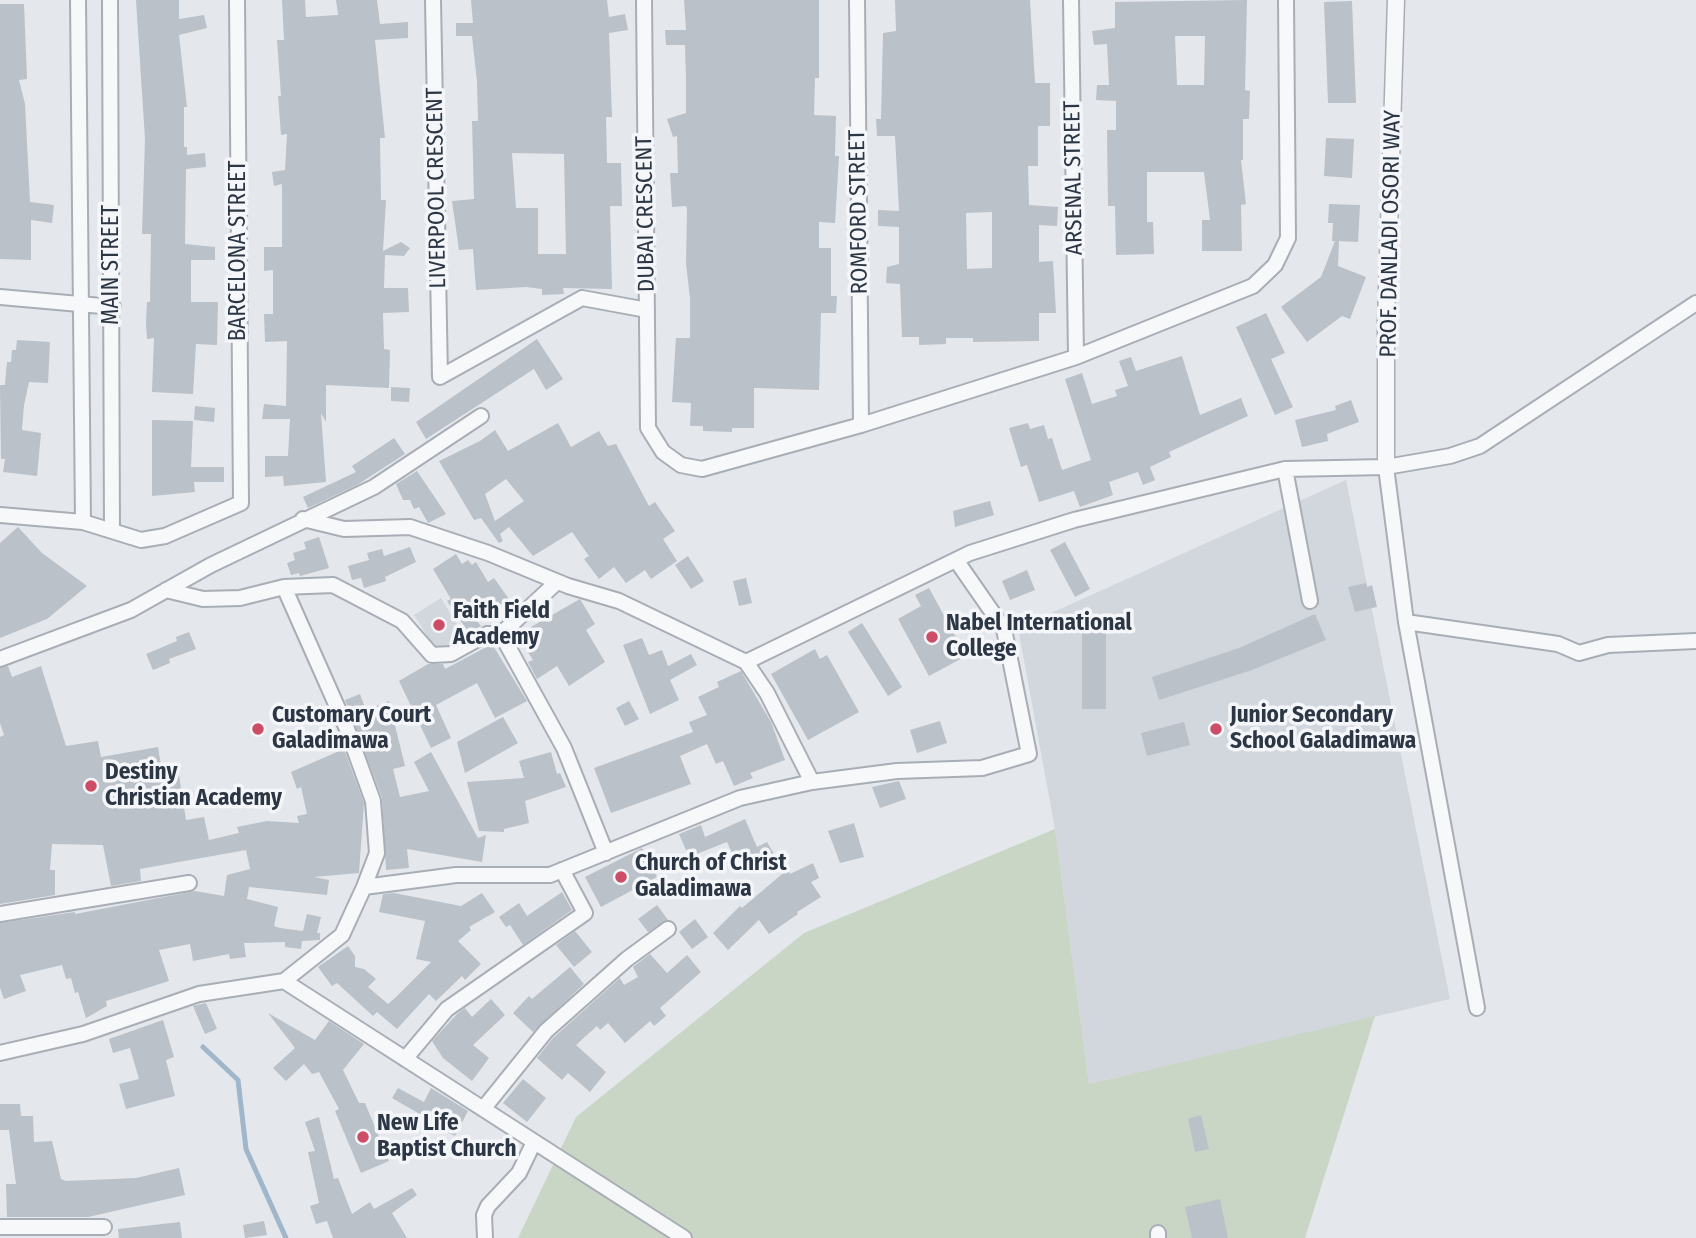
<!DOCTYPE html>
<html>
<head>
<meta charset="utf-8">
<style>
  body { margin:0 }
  canvas { display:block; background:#e4e7ec }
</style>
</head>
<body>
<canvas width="1696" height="1238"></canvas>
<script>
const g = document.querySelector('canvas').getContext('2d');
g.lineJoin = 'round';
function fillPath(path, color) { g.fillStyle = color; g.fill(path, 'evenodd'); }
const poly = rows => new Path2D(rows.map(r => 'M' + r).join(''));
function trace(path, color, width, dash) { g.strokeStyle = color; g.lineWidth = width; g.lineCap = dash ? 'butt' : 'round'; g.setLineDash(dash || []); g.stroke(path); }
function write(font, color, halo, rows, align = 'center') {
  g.font = font + ' "Fira Sans Condensed",sans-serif'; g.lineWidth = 7; g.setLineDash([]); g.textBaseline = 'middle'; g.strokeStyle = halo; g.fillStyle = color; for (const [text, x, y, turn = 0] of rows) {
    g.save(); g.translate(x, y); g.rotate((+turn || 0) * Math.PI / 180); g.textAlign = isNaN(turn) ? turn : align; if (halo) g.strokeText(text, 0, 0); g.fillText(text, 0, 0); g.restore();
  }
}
const built = poly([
  [1346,480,1450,999,1089,1084,1055,829,1018,628],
  [441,598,464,636,438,653,414,615]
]);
const green = poly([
  [1055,829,1089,1084,1375,1016,1305,1238,518,1238,576,1117,804,933]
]);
const stream = poly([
  [203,1047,238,1080,246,1149,286,1238]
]);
const building = poly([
  [136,0,179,0,179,19,204,15,207,28,179,35,187,107,184,107,184,147,187,147,187,155,205,153,206,167,186,169,185,244,215,247,215,260,191,260,191,302,218,302,217,345,196,344,193,394,152,392,154,338,147,339,146,324,147,302,150,302,151,234,142,234,145,139],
  [282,0,305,0,306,17,338,15,336,0,377,0,380,24,408,22,408,38,375,40,385,138,380,138,381,200,386,200,383,251,401,242,410,248,404,256,385,255,384,288,408,288,409,312,383,313,384,349,390,350,389,388,326,385,326,422,321,413,326,482,284,486,283,476,265,477,265,456,288,456,290,419,262,419,264,404,286,406,287,341,265,342,264,314,273,314,273,270,264,271,264,247,282,247,282,184,274,186,272,172,285,170,287,134,281,135,278,96,281,96,277,40,284,40],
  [471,0,607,0,609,17,625,14,628,30,609,33,612,117,606,117,607,163,621,163,622,206,610,206,612,289,563,288,564,294,542,295,542,289,526,287,476,290,473,249,459,250,452,201,474,199,472,121,478,121,477,81,472,36,456,36,456,23,473,23],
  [512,153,564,154,566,254,538,254,538,208,516,208],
  [684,0,819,0,819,78,815,78,814,115,836,116,835,156,839,156,835,223,819,222,819,248,831,248,831,296,837,296,836,313,821,313,819,390,754,388,754,428,732,428,732,432,703,431,703,426,690,426,691,403,672,402,676,338,690,338,690,298,686,264,687,209,686,206,672,207,670,173,678,173,677,136,673,137,667,119,686,113,686,80,685,45,666,45,665,30,686,30],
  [895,0,1030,0,1035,83,1050,83,1050,126,1038,126,1038,166,1028,166,1029,205,1058,207,1057,226,1039,225,1039,262,1053,261,1056,313,1039,313,1039,341,973,342,973,338,946,338,946,344,919,345,919,337,902,337,900,284,886,283,887,267,899,264,899,227,878,226,878,210,899,211,895,136,877,136,876,119,881,119,883,33,896,31],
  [992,212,992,268,967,269,966,213],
  [1247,0,1245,90,1250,91,1249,119,1243,119,1243,160,1241,160,1246,204,1241,205,1242,251,1202,251,1202,220,1210,220,1204,172,1147,172,1147,222,1153,222,1154,254,1116,255,1115,206,1108,206,1107,130,1116,130,1116,101,1096,100,1097,85,1109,85,1107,44,1094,45,1092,31,1115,28,1115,2],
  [1175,36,1205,36,1204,85,1177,85],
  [1352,1,1356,103,1328,103,1324,2],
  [0,4,24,4,27,79,19,80,25,104,30,202,54,205,52,223,31,220,31,260,0,259],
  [1326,138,1354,139,1352,178,1324,176],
  [1329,204,1360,205,1358,242,1339,241,1338,266,1366,277,1350,319,1342,316,1307,342,1281,307,1321,277,1335,241,1332,241,1333,223,1328,223],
  [1266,313,1285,353,1271,359,1293,407,1275,415,1236,327],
  [537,339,563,379,546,390,534,369,426,439,416,422],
  [17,340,50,342,48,383,29,382,24,405,22,430,41,433,37,476,3,472,5,459,1,459,0,385,5,385,7,362,11,362,12,350,16,350],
  [1182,356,1200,415,1241,398,1248,416,1169,452,1171,457,1150,467,1155,480,1143,485,1138,472,1109,482,1113,495,1080,507,1074,491,1039,502,1027,465,1021,467,1009,428,1028,423,1030,429,1044,425,1048,439,1052,438,1062,470,1091,460,1065,379,1082,373,1092,404,1117,396,1115,390,1128,386,1119,361,1131,357,1136,371],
  [391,387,410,388,409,402,391,401],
  [1351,400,1359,422,1327,434,1328,441,1302,447,1295,420,1336,410,1335,406],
  [195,406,215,408,214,422,194,420],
  [152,420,193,421,191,467,224,467,224,482,194,482,195,492,152,496],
  [558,423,571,447,599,431,608,446,616,444,649,506,655,502,675,531,663,539,677,561,651,579,645,570,626,583,614,567,599,579,584,559,589,556,572,532,533,556,509,527,500,534,503,541,499,543,481,518,474,520,439,461,480,441,495,430,508,451],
  [506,479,524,501,495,521,485,494],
  [394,438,405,454,357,485,308,508,303,497,356,472,352,466],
  [417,471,446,514,428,523,419,507,414,509,410,500,403,500,396,484],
  [990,501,994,515,955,527,953,511],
  [18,527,42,553,87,586,47,619,0,638,0,543],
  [319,537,329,568,300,576,299,573,291,575,287,563,295,560,293,553,306,549,304,542],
  [1065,542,1090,589,1075,597,1050,550],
  [410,547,416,562,385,577,386,581,364,588,361,578,352,580,348,566,369,560,367,553,382,549,384,556],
  [456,554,462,564,468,560,472,565,476,562,488,582,494,578,509,599,477,621,481,626,469,633,447,601,451,599,433,569],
  [688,556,704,581,691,589,675,565],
  [1027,570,1035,590,1010,600,1002,581],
  [746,578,752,603,739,606,733,581],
  [1366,583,1367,587,1372,585,1377,607,1355,612,1348,587],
  [929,588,966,656,929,676,898,619,921,606,915,595],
  [580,599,595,624,586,630,605,662,569,686,557,666,537,679,528,662,533,660,517,635],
  [1315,614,1326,640,1252,670,1159,700,1152,677,1239,648],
  [862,623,902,687,888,696,848,632],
  [1082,627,1106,627,1106,709,1082,709],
  [189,632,196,649,169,659,170,663,153,670,146,654,177,641,176,637],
  [642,638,649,655,662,650,668,666,691,654,697,665,670,680,679,700,650,714,623,645],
  [492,644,527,701,495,718,477,683,436,705,451,738,431,748,399,681,428,664,443,664,445,669],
  [815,649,820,659,827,655,859,712,808,740,771,674],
  [8,666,12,677,41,666,66,746,98,741,101,757,158,747,163,777,179,775,186,820,204,817,209,840,239,833,237,827,267,821,299,823,297,816,307,814,301,787,297,789,291,772,344,749,364,803,359,873,314,877,329,880,327,895,249,887,247,899,278,907,274,926,280,928,303,931,307,914,321,917,317,933,320,933,320,940,302,941,301,949,285,947,285,942,244,943,246,957,230,959,229,954,193,961,190,944,159,950,169,981,106,1001,107,1006,86,1018,78,992,75,993,71,978,66,979,62,965,20,975,26,991,4,999,0,988,0,923,75,912,75,914,195,891,224,896,227,875,250,869,246,850,140,869,141,881,111,886,103,845,52,844,50,870,55,870,55,895,0,904,0,737,4,735,0,723,0,668],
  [741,671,771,722,785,760,750,773,753,778,734,786,723,761,716,764,707,744,680,756,691,784,611,813,594,768,693,732,689,722,707,715,698,697,719,687,717,682],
  [360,694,366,710,389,701,405,766,393,769,400,797,429,791,414,762,431,752,478,838,486,835,482,862,407,849,409,868,386,870,382,798,345,700],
  [629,701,639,719,625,726,616,708],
  [503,717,518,743,465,773,457,742],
  [940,721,947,743,917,753,910,730],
  [1184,722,1190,745,1147,756,1141,733],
  [551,752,557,774,560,773,566,787,525,801,529,823,504,829,504,832,479,831,467,782,524,778,519,761],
  [899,781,906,799,880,808,872,787],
  [745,819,757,847,767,842,776,857,764,863,766,868,757,872,745,850,733,855,727,842,689,857,679,834,701,825,705,837],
  [854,823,864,857,840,863,828,831],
  [642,848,657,877,601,907,585,877],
  [813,863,819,878,811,882,821,897,797,912,798,914,769,934,759,920,728,950,713,933,740,906,742,908,788,869,790,874],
  [562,892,572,910,523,945,510,925,506,927,499,917,519,903,527,916],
  [394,893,461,906,482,893,495,912,469,927,471,930,458,941,481,964,465,980,462,976,436,1001,429,994,397,1029,377,1012,373,1016,337,983,332,986,318,967,348,946,355,956,355,967,364,969,376,979,368,987,388,1004,395,998,431,962,416,959,425,921,379,912,383,894],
  [657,905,668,920,648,932,638,919],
  [695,919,708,937,692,949,679,932],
  [575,931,592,952,574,967,556,945],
  [650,954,667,973,687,955,701,972,660,1008,666,1016,654,1026,650,1021,625,1043,608,1023,600,1030,597,1026,576,1045,606,1072,590,1092,568,1073,562,1080,537,1058,553,1038,620,978,624,985,638,977,633,967],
  [570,967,584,984,533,1032,513,1013,529,996,532,999],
  [491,999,505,1015,473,1045,489,1058,472,1081,443,1058,432,1041,457,1014,465,1008,472,1017],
  [206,1003,217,1029,205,1034,193,1006],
  [268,1013,315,1040,329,1021,364,1044,343,1070,359,1103,365,1103,389,1161,361,1173,335,1111,339,1109,319,1072,312,1074,304,1064,286,1081,273,1068,295,1048],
  [163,1020,174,1057,166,1060,175,1096,126,1109,119,1084,139,1079,130,1048,113,1053,109,1039],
  [523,1079,546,1098,527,1122,503,1103],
  [398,1088,424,1102,431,1088,468,1111,455,1136,417,1116,418,1113,392,1098],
  [0,1104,20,1104,21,1116,33,1116,34,1142,52,1141,61,1179,66,1181,136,1178,179,1168,185,1195,88,1217,7,1217,6,1184,16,1184,9,1130,0,1130],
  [1201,1115,1209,1149,1195,1152,1188,1119],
  [319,1117,334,1179,338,1178,352,1214,370,1202,374,1209,412,1188,417,1195,392,1213,407,1238,333,1238,327,1221,316,1224,310,1206,319,1203,308,1152,315,1151,305,1122],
  [1220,1199,1228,1238,1192,1238,1185,1207],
  [264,1221,267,1235,245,1238,243,1225],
  [180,1222,182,1238,119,1238,118,1229]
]);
const minor = poly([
  [78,0,83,522],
  [110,0,112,529],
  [433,0,440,377,582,298,647,310],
  [644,0,648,428,663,452,681,465,702,469,861,425,1076,357,1253,286,1275,265,1288,238,1286,0],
  [857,0,861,425],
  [1071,0,1076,357],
  [0,297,113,307],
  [1386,467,1406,622,1477,1008],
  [1285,469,1310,601],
  [0,515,83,522,141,540,165,536,241,503,237,0],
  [303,519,344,529,410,527,488,553,568,586,619,601,746,662,767,693,812,782],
  [557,582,501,634,564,748,606,853],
  [284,587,333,585,402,621,432,655,451,654,487,634,501,634],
  [166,590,203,599,240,598,284,587,347,729,373,801,377,853,364,887],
  [1406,622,1558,644,1579,653,1608,645,1696,641],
  [0,659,131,610,211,565,374,487,481,416],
  [746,662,970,553,1074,520,1285,469,1386,467,1450,456,1480,446,1696,303],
  [0,914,189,883],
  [284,981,684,1238],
  [0,1053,83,1034,199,994,284,981,342,935,364,887,456,875,550,875,740,798,812,782,897,771,982,768,1029,754,1004,629,956,560],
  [405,1059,447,1009,585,913,562,870],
  [483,1109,546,1031,627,959,668,929],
  [0,1227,104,1227],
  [1158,1233,1158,1238],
  [485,1238,484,1215,488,1206,519,1173,534,1142]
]);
const tertiary = poly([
  [1386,467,1386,322,1396,0]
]);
const markers = [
  [439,625,7,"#cd4d66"],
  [932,637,7,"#cd4d66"],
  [258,729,7,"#cd4d66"],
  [1216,729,7,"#cd4d66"],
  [91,786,7,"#cd4d66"],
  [621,877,7,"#cd4d66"],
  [363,1137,7,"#cd4d66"]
];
const streetNames = [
  ["ARSENAL STREET",1074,178,-91],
  ["LIVERPOOL CRESCENT",437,188,-91],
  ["ROMFORD STREET",859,212,-91],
  ["DUBAI CRESCENT",646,214,-91],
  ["PROF. DANLADI OSORI WAY",1391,234,-89],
  ["BARCELONA STREET",239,251,-90],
  ["MAIN STREET",112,265,-90]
];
const poiNames = [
  ["Faith Field",453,612],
  ["Academy",453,638],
  ["Nabel International",946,624],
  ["College",946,650],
  ["Customary Court",272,716],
  ["Galadimawa",272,742],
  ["Junior Secondary",1230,716],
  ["School Galadimawa",1230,742],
  ["Destiny",105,773],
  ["Christian Academy",105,799],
  ["Church of Christ",635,864],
  ["Galadimawa",635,890],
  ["New Life",377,1124],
  ["Baptist Church",377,1150]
];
fillPath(built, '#d2d7de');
fillPath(green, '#cad6c5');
trace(stream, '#a0b7cb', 5);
fillPath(building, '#bbc1c9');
trace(minor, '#a9aeb6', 18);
trace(tertiary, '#a9aeb6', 19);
trace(minor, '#f7f8fa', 14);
trace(tertiary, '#f7f8fa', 16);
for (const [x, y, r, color] of markers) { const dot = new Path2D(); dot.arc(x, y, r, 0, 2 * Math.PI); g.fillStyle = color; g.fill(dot); trace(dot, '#f4f6f9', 2.5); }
write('23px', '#2c3644', '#f4f6f9', streetNames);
write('bold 23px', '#2c3644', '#f4f6f9', poiNames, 'left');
</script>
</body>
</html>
